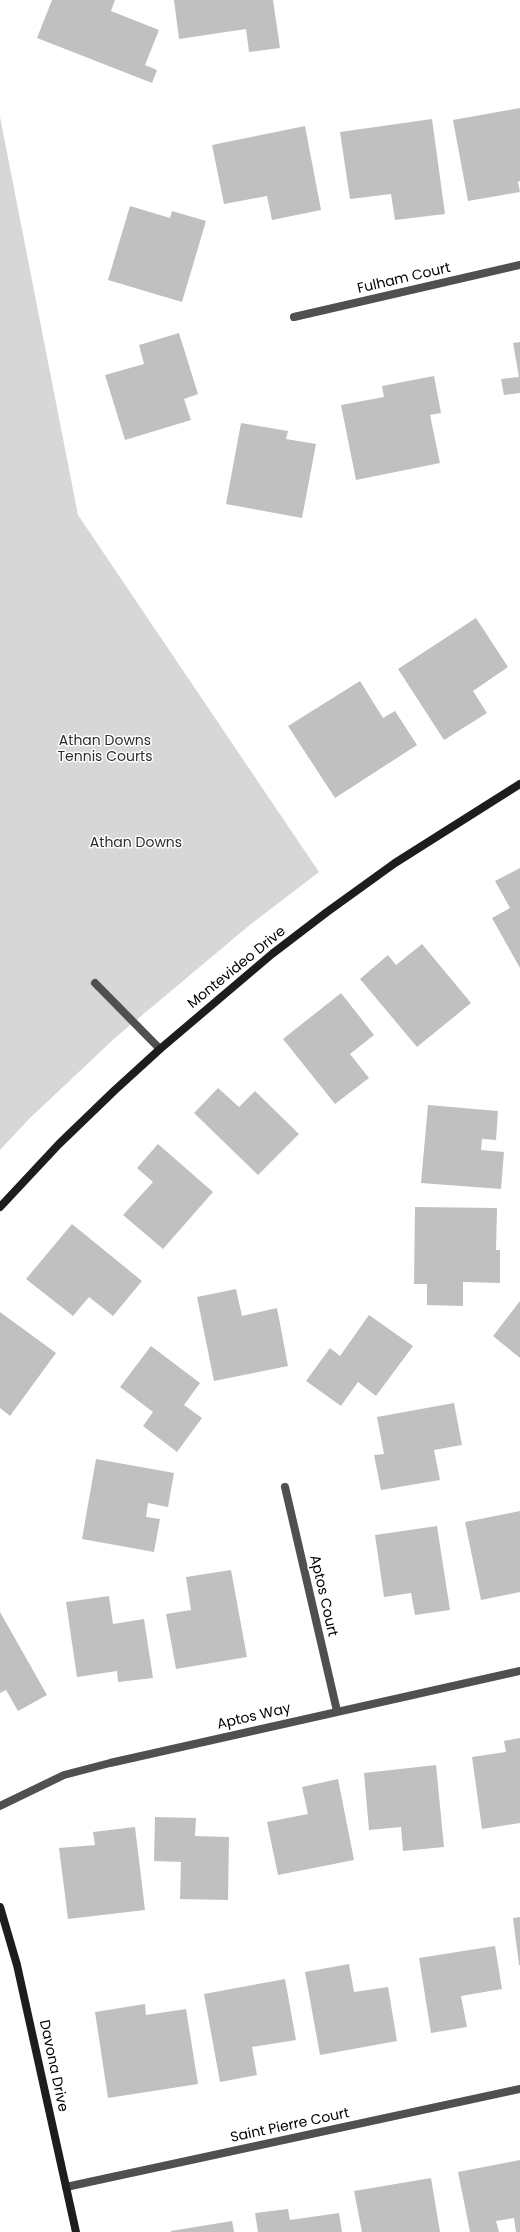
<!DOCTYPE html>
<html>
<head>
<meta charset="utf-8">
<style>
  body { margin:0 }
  canvas { display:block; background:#fff }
</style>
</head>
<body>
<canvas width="520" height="2232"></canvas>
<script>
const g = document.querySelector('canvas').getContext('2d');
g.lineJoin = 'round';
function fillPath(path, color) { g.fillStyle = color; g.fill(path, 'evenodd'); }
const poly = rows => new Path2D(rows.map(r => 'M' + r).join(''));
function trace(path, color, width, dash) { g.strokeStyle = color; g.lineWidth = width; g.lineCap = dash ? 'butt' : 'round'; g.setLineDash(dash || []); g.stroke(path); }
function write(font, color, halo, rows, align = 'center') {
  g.font = font + ' Poppins,sans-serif'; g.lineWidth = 3; g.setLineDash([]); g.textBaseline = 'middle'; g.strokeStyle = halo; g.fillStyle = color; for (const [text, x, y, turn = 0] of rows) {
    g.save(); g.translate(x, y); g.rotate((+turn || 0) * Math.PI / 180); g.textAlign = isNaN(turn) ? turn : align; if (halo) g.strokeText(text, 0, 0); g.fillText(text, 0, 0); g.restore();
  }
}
const green = poly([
  [0,117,78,515,319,872,251,924,116,1037,29,1119,0,1150]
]);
const building = poly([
  [52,0,115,0,111,11,159,30,145,65,157,70,152,83,37,38],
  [174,0,273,0,280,48,249,52,246,29,179,39],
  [520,108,520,181,518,182,520,192,468,201,453,120],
  [432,119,445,214,395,220,391,194,350,199,340,132],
  [305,126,321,210,272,220,267,196,224,204,212,145],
  [130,206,170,218,172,211,206,221,182,302,108,280],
  [179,333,198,394,184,399,191,420,125,440,105,375,144,364,139,345],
  [520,342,520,393,504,395,501,379,519,377,513,343],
  [434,376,441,413,430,415,440,463,356,480,341,405,384,397,382,386],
  [241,423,288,431,286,439,316,444,302,518,226,504],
  [476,618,508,667,473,691,487,713,444,740,398,669],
  [360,681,383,718,395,711,417,745,335,798,288,726],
  [520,868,520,968,492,918,510,908,495,881],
  [422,944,471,1003,417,1047,360,979,388,955,396,965],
  [341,993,374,1035,350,1054,369,1078,335,1104,283,1039],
  [218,1088,239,1107,255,1091,299,1134,258,1175,194,1113],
  [428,1105,498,1111,496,1140,482,1139,481,1150,504,1152,501,1189,421,1183],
  [158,1144,213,1192,163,1249,123,1215,153,1182,137,1168],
  [415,1207,497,1208,496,1250,500,1250,500,1283,463,1282,463,1306,427,1305,427,1284,414,1284],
  [72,1224,142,1281,113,1316,89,1297,73,1316,26,1279],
  [236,1289,242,1316,277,1308,288,1366,214,1381,197,1297],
  [520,1301,520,1358,493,1336],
  [0,1312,56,1353,10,1416,0,1408],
  [369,1315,413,1346,376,1396,358,1382,341,1406,306,1381,330,1348,340,1356],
  [151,1346,200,1383,184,1405,202,1418,177,1452,143,1426,153,1412,120,1387],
  [454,1403,462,1445,434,1450,440,1480,381,1490,374,1455,384,1454,377,1417],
  [96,1459,174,1473,168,1507,148,1503,146,1517,160,1519,154,1552,82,1539],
  [520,1511,520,1592,481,1600,465,1522],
  [437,1526,450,1610,415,1615,411,1593,384,1597,375,1535],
  [231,1570,247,1657,176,1669,166,1614,191,1610,186,1577],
  [109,1596,113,1624,144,1619,153,1678,118,1682,117,1671,77,1677,66,1602],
  [0,1612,47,1695,18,1711,6,1690,0,1693],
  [520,1738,520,1823,482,1829,472,1757,506,1752,504,1741],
  [436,1765,444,1847,403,1851,401,1827,369,1830,364,1773],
  [338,1779,354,1860,278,1875,267,1822,308,1814,302,1787],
  [155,1817,196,1818,195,1836,229,1837,228,1900,180,1899,181,1862,154,1861],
  [135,1827,145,1910,68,1919,59,1848,95,1845,93,1832],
  [520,1917,520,1965,519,1965,513,1918],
  [495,1946,502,1989,461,1996,467,2027,431,2033,419,1958],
  [349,1964,354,1992,388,1987,397,2041,320,2055,305,1972],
  [285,1979,296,2040,252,2047,257,2075,220,2082,204,1994],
  [145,2004,146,2015,186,2009,198,2084,108,2098,95,2012],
  [520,2160,520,2232,516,2232,514,2218,496,2221,499,2232,470,2232,458,2172],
  [431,2178,440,2232,362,2232,354,2191],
  [288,2209,290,2220,339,2213,342,2232,258,2232,255,2213],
  [232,2221,234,2232,171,2232,171,2231]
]);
const lane = poly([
  [95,983,160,1049]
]);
const street = poly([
  [294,317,520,265],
  [285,1487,337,1711],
  [0,1806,64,1775,110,1763,520,1671],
  [66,2187,520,2089]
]);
const secondary = poly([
  [0,1207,59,1144,115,1090,160,1049,272,954,327,912,395,863,520,784],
  [0,1907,17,1965,76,2232]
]);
const streetNames = [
  ["Fulham Court",404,279,-13],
  ["Montevideo Drive",237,968,-39],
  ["Aptos Court",323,1596,77],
  ["Aptos Way",254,1717,-13],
  ["Davona Drive",53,2066,78],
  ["Saint Pierre Court",290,2126,-12]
];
const parkNames = [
  ["Athan Downs",105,741],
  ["Tennis Courts",105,757],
  ["Athan Downs",136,843]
];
fillPath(green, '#d7d7d7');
fillPath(building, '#c0c0c0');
trace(lane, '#505050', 8);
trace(street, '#505050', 8);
trace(secondary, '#1d1d1d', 8);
write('14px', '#000', '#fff', streetNames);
write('14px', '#2e2e2e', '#fff', parkNames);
</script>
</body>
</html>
